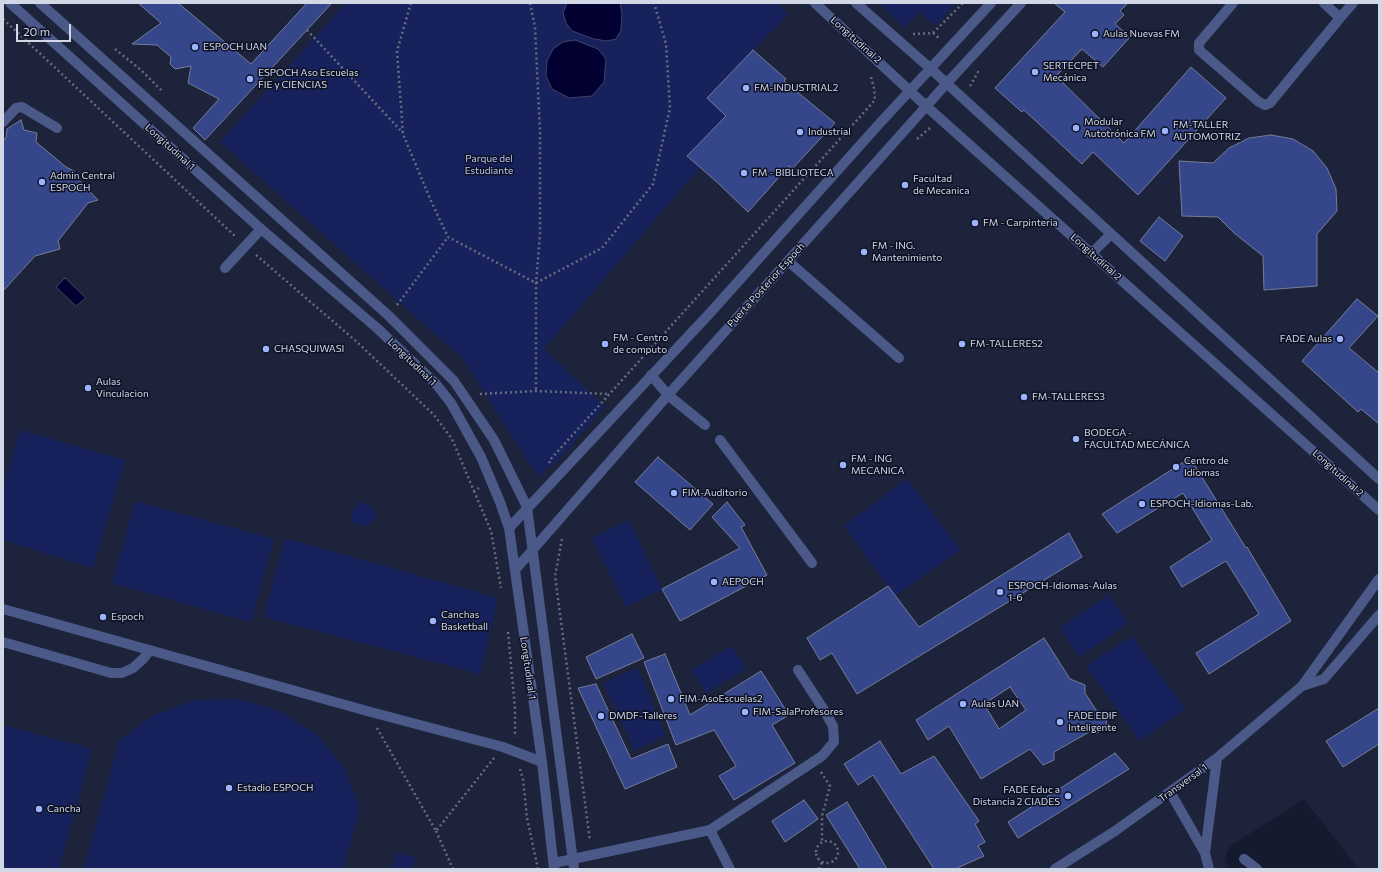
<!DOCTYPE html>
<html>
<head>
<meta charset="utf-8">
<style>
  body { margin:0 }
  #map { position:relative; width:1382px; height:872px; overflow:hidden; background:#151b2e; font-family:Commissioner,sans-serif }
  canvas { display:block }
  .frame { position:absolute; inset:0; border:4px solid #d3d8e6; pointer-events:none }
  .scale { position:absolute; left:16px; top:24px; width:55px; height:18px; box-sizing:border-box; border:2px solid #d3d8e6; border-top:0; padding-left:5px; font-size:12px; line-height:14px; white-space:nowrap; color:#d3d8e6; -webkit-text-stroke:3px #0c1124; paint-order:stroke }
</style>
</head>
<body>
<div id="map">
<canvas width="1382" height="872"></canvas>
<div class="frame"></div>
<div class="scale">20 m</div>
</div>
<script>
const g = document.querySelector('canvas').getContext('2d');
g.lineJoin = 'round';
function fillPath(path, color) { g.fillStyle = color; g.fill(path, 'evenodd'); }
const poly = rows => new Path2D(rows.map(r => 'M' + r).join(''));
function trace(path, color, width, dash) { g.strokeStyle = color; g.lineWidth = width; g.lineCap = dash ? 'butt' : 'round'; g.setLineDash(dash || []); g.stroke(path); }
function write(font, color, halo, rows, align = 'center') {
  g.font = font + ' Commissioner,sans-serif'; g.lineWidth = 3; g.setLineDash([]); g.textBaseline = 'middle'; g.strokeStyle = halo; g.fillStyle = color; for (const [text, x, y, turn = 0] of rows) {
    g.save(); g.translate(x, y); g.rotate((+turn || 0) * Math.PI / 180); g.textAlign = isNaN(turn) ? turn : align; if (halo) g.strokeText(text, 0, 0); g.fillText(text, 0, 0); g.restore();
  }
}
const built = poly([
  [3,3,1379,3,1379,869,1359,869,1304,799,1229,847,1225,859,1229,869,3,869]
]);
const green = poly([
  [346,3,776,3,788,14,708,97,737,126,725,141,694,174,544,349,605,407,559,459,538,477,463,359,220,142],
  [879,3,956,3,936,26,920,12,904,27],
  [20,430,125,460,93,568,3,540,3,490],
  [907,479,960,550,895,596,844,526],
  [135,501,274,539,251,622,112,583],
  [361,501,373,508,376,520,366,526,352,522,352,511],
  [629,520,662,589,626,607,592,538],
  [285,538,498,598,480,674,264,617],
  [1108,595,1128,623,1080,657,1060,628],
  [1132,636,1185,709,1140,741,1086,666],
  [732,646,746,669,706,693,691,670],
  [638,668,665,736,635,751,604,683],
  [239,699,280,711,317,735,344,768,360,808,343,869,84,869,119,740,154,715,195,700],
  [3,725,92,749,59,869,3,869],
  [397,853,416,858,412,869,392,869]
]);
const water = poly([
  [567,3,620,3,622,14,621,30,616,39,607,41,594,39,572,31,566,23,563,13,567,3],
  [575,40,598,49,606,59,604,82,592,96,569,98,552,89,546,76,547,61,553,49,563,42,575,40],
  [65,278,86,298,76,306,56,287,65,278]
]);
const building = poly([
  [138,3,178,3,251,64,307,3,332,3,205,140,193,128,219,99,188,83,191,66,175,69,170,64,171,57,157,45,132,44,161,23,138,3],
  [1054,3,1128,3,1120,11,1124,15,1115,24,1130,37,1103,67,1082,49,1056,76,1124,143,1191,67,1226,98,1138,195,1093,152,1082,164,1024,110,1022,112,995,88,1065,12,1054,3],
  [753,50,786,79,784,81,835,123,792,169,789,166,748,212,718,183,687,156,726,116,707,98,753,50],
  [21,120,24,130,37,133,36,142,66,167,74,171,75,176,98,200,88,203,58,241,60,249,35,256,3,291,3,141,6,138,7,129,21,120],
  [1271,135,1293,139,1313,151,1327,168,1336,189,1337,211,1317,234,1317,286,1264,290,1263,256,1234,233,1218,217,1182,216,1179,161,1213,163,1229,148,1249,138,1271,135],
  [1159,217,1183,236,1165,261,1140,241,1159,217],
  [1357,299,1378,316,1349,348,1379,373,1379,424,1361,409,1358,412,1302,361,1357,299],
  [658,457,713,504,690,530,635,482,658,457],
  [1190,458,1246,548,1247,547,1291,621,1209,674,1196,653,1259,614,1226,561,1182,587,1170,567,1212,540,1183,493,1117,533,1102,514,1190,458],
  [727,502,745,525,741,527,767,575,680,621,662,589,740,548,712,517,727,502],
  [1069,533,1082,557,857,694,832,653,820,660,807,638,888,586,919,627,1069,533],
  [632,634,644,658,596,679,586,657,632,634],
  [1044,638,1070,679,1085,685,1085,693,1096,710,1105,715,1107,725,1098,733,1091,731,1054,752,1054,760,1043,765,1030,749,981,779,949,726,928,740,916,720,1044,638],
  [1010,687,1026,710,999,729,984,704,1010,687],
  [665,654,690,715,761,671,789,715,772,725,795,763,734,800,719,776,736,766,714,730,676,745,644,662,665,654],
  [596,684,631,759,668,744,677,767,625,789,578,688,596,684],
  [1379,708,1379,744,1343,767,1326,741,1379,708],
  [880,741,901,774,934,756,979,821,975,824,985,842,978,846,984,856,955,869,934,869,873,775,858,785,844,764,880,741],
  [1115,753,1129,769,1018,838,1008,822,1115,753],
  [804,800,818,819,785,842,772,821,804,800],
  [847,802,880,857,887,869,860,869,826,815,847,802]
]);
const path = poly([
  [411,3,397,51,403,134,431,201,448,237,536,283,602,248,653,184,670,108,666,44,654,3],
  [530,3,535,27,540,132,540,235,536,283,536,391],
  [3,19,236,237],
  [307,30,403,133],
  [933,33,963,3],
  [913,34,933,33,940,39],
  [115,49,141,70,162,91],
  [970,86,978,72,977,72],
  [917,139,930,128],
  [256,255,357,342,434,415,452,439,474,491,479,488],
  [397,305,448,237],
  [480,394,536,391,609,394],
  [550,463,549,461,875,100,874,88,871,77,872,75],
  [474,491,491,531,501,588],
  [562,539,555,576,590,841],
  [508,632,515,708,515,737],
  [377,728,436,831,494,758],
  [520,769,523,779,527,818,538,869],
  [821,772,830,786,822,816,822,842],
  [436,831,453,869],
  '816 852a11 11 0 1 1 22 0a11 11 0 1 1-22 0Z',
  [819,869,822,862]
]);
const minor = poly([
  [10,3,261,229,377,328,436,384,451,403,481,457,500,502,509,528,542,762,554,869],
  [40,3,389,316,454,381,494,440,527,507,574,869],
  [815,3,926,106,1379,510],
  [856,3,931,69,1379,479],
  [1233,3,1199,43,1199,50,1259,102,1265,105,1270,103,1340,18],
  [1324,3,1340,18,1353,3],
  [3,122,16,108,22,107,57,128],
  [1092,253,1111,234],
  [788,261,899,358],
  [225,268,261,229],
  [651,375,668,395,705,425],
  [720,440,812,563],
  [509,528,710,313,880,123,991,3],
  [515,570,668,395,947,83,1021,3],
  [3,609,367,711,503,747,542,762],
  [3,642,111,673,122,673,133,668,144,658,150,650],
  [1302,686,1324,679,1379,615],
  [1170,792,1205,853,1209,869],
  [710,830,730,869],
  [1205,853,1217,758],
  [1244,859,1257,869],
  [554,863,710,830,822,756,834,742,833,726,824,710,798,670],
  [1055,869,1115,831,1217,758,1302,686,1379,579]
]);
const markers = [
  [1095,34,4,"#9db4fd"],
  [195,47,4,"#9db4fd"],
  [1035,72,4,"#9db4fd"],
  [250,79,4,"#9db4fd"],
  [746,88,4,"#9db4fd"],
  [1076,128,4,"#9db4fd"],
  [1165,131,4,"#9db4fd"],
  [800,132,4,"#9db4fd"],
  [744,173,4,"#9db4fd"],
  [42,182,4,"#9db4fd"],
  [905,185,4,"#9db4fd"],
  [975,223,4,"#9db4fd"],
  [864,252,4,"#9db4fd"],
  [1340,339,4,"#9db4fd"],
  [605,344,4,"#9db4fd"],
  [962,344,4,"#9db4fd"],
  [266,349,4,"#9db4fd"],
  [88,388,4,"#9db4fd"],
  [1024,397,4,"#9db4fd"],
  [1076,439,4,"#9db4fd"],
  [843,465,4,"#9db4fd"],
  [1176,467,4,"#9db4fd"],
  [674,493,4,"#9db4fd"],
  [1142,504,4,"#9db4fd"],
  [714,582,4,"#9db4fd"],
  [1000,592,4,"#9db4fd"],
  [103,617,4,"#9db4fd"],
  [433,621,4,"#9db4fd"],
  [671,699,4,"#9db4fd"],
  [963,704,4,"#9db4fd"],
  [745,712,4,"#9db4fd"],
  [601,716,4,"#9db4fd"],
  [1060,722,4,"#9db4fd"],
  [229,788,4,"#9db4fd"],
  [1068,796,4,"#9db4fd"],
  [39,809,4,"#9db4fd"]
];
const poiNames = [
  ["Aulas Nuevas FM",1103,34],
  ["ESPOCH UAN",203,47],
  ["SERTECPET",1043,66],
  ["Mecánica",1043,78],
  ["ESPOCH Aso Escuelas",258,73],
  ["FIE y CIENCIAS",258,85],
  ["FM-INDUSTRIAL2",754,88],
  ["Modular",1084,122],
  ["Autotrónica FM",1084,134],
  ["FM-TALLER",1173,125],
  ["AUTOMOTRIZ",1173,137],
  ["Industrial",808,132],
  ["FM - BIBLIOTECA",752,173],
  ["Admin Central",50,176],
  ["ESPOCH",50,188],
  ["Facultad",913,179],
  ["de Mecanica",913,191],
  ["FM - Carpinteria",983,223],
  ["FM - ING.",872,246],
  ["Mantenimiento",872,258],
  ["FM - Centro",613,338],
  ["de computo",613,350],
  ["FADE Aulas",1332,339,"right"],
  ["FM-TALLERES2",970,344],
  ["CHASQUIWASI",274,349],
  ["Aulas",96,382],
  ["Vinculacion",96,394],
  ["FM-TALLERES3",1032,397],
  ["BODEGA -",1084,433],
  ["FACULTAD MECÁNICA",1084,445],
  ["FM - ING",851,459],
  ["MECANICA",851,471],
  ["Centro de",1184,461],
  ["Idiomas",1184,473],
  ["FIM-Auditorio",682,493],
  ["ESPOCH-Idiomas-Lab.",1150,504],
  ["AEPOCH",722,582],
  ["ESPOCH-Idiomas-Aulas",1008,586],
  ["1-6",1008,598],
  ["Canchas",441,615],
  ["Basketball",441,627],
  ["Espoch",111,617],
  ["FIM-AsoEscuelas2",679,699],
  ["Aulas UAN",971,704],
  ["FIM-SalaProfesores",753,712],
  ["DMDF-Talleres",609,716],
  ["FADE EDIF",1068,716],
  ["Inteligente",1068,728],
  ["Estadio ESPOCH",237,788],
  ["FADE Educ a",1060,790,"right"],
  ["Distancia 2 CIADES",1060,802,"right"],
  ["Cancha",47,809]
];
const streetNames = [
  ["Longitudinal 2",856,40,42],
  ["Longitudinal 1",170,147,42],
  ["Longitudinal 2",1096,257,42],
  ["Puerta Posterior Espoch",766,285,-48],
  ["Longitudinal 1",412,362,44],
  ["Longitudinal 2",1338,473,42],
  ["Longitudinal 1",528,668,82],
  ["Transversal 1",1183,783,-36]
];
const parkNames = [
  ["Parque del",489,159],
  ["Estudiante",489,171]
];
fillPath(built, '#1c233b');
fillPath(green, '#17225d');
fillPath(water, '#030131');
trace(water, '#414267', 1);
fillPath(building, '#35468b');
trace(building, '#757d96', 1);
trace(path, '#686d7e', 2.5, [2, 3]);
trace(minor, '#4b5989', 10);
for (const [x, y, r, color] of markers) { const dot = new Path2D(); dot.arc(x, y, r, 0, 2 * Math.PI); g.fillStyle = color; g.fill(dot); trace(dot, '#0c1124', 1.5); }
write('10px', '#d3d8e6', '#0c1124', poiNames, 'left');
write('10px', '#d3d8e6', '#0c1124', streetNames);
write('10px', '#b9c6ef', '#0c1124', parkNames);
</script>
</body>
</html>
